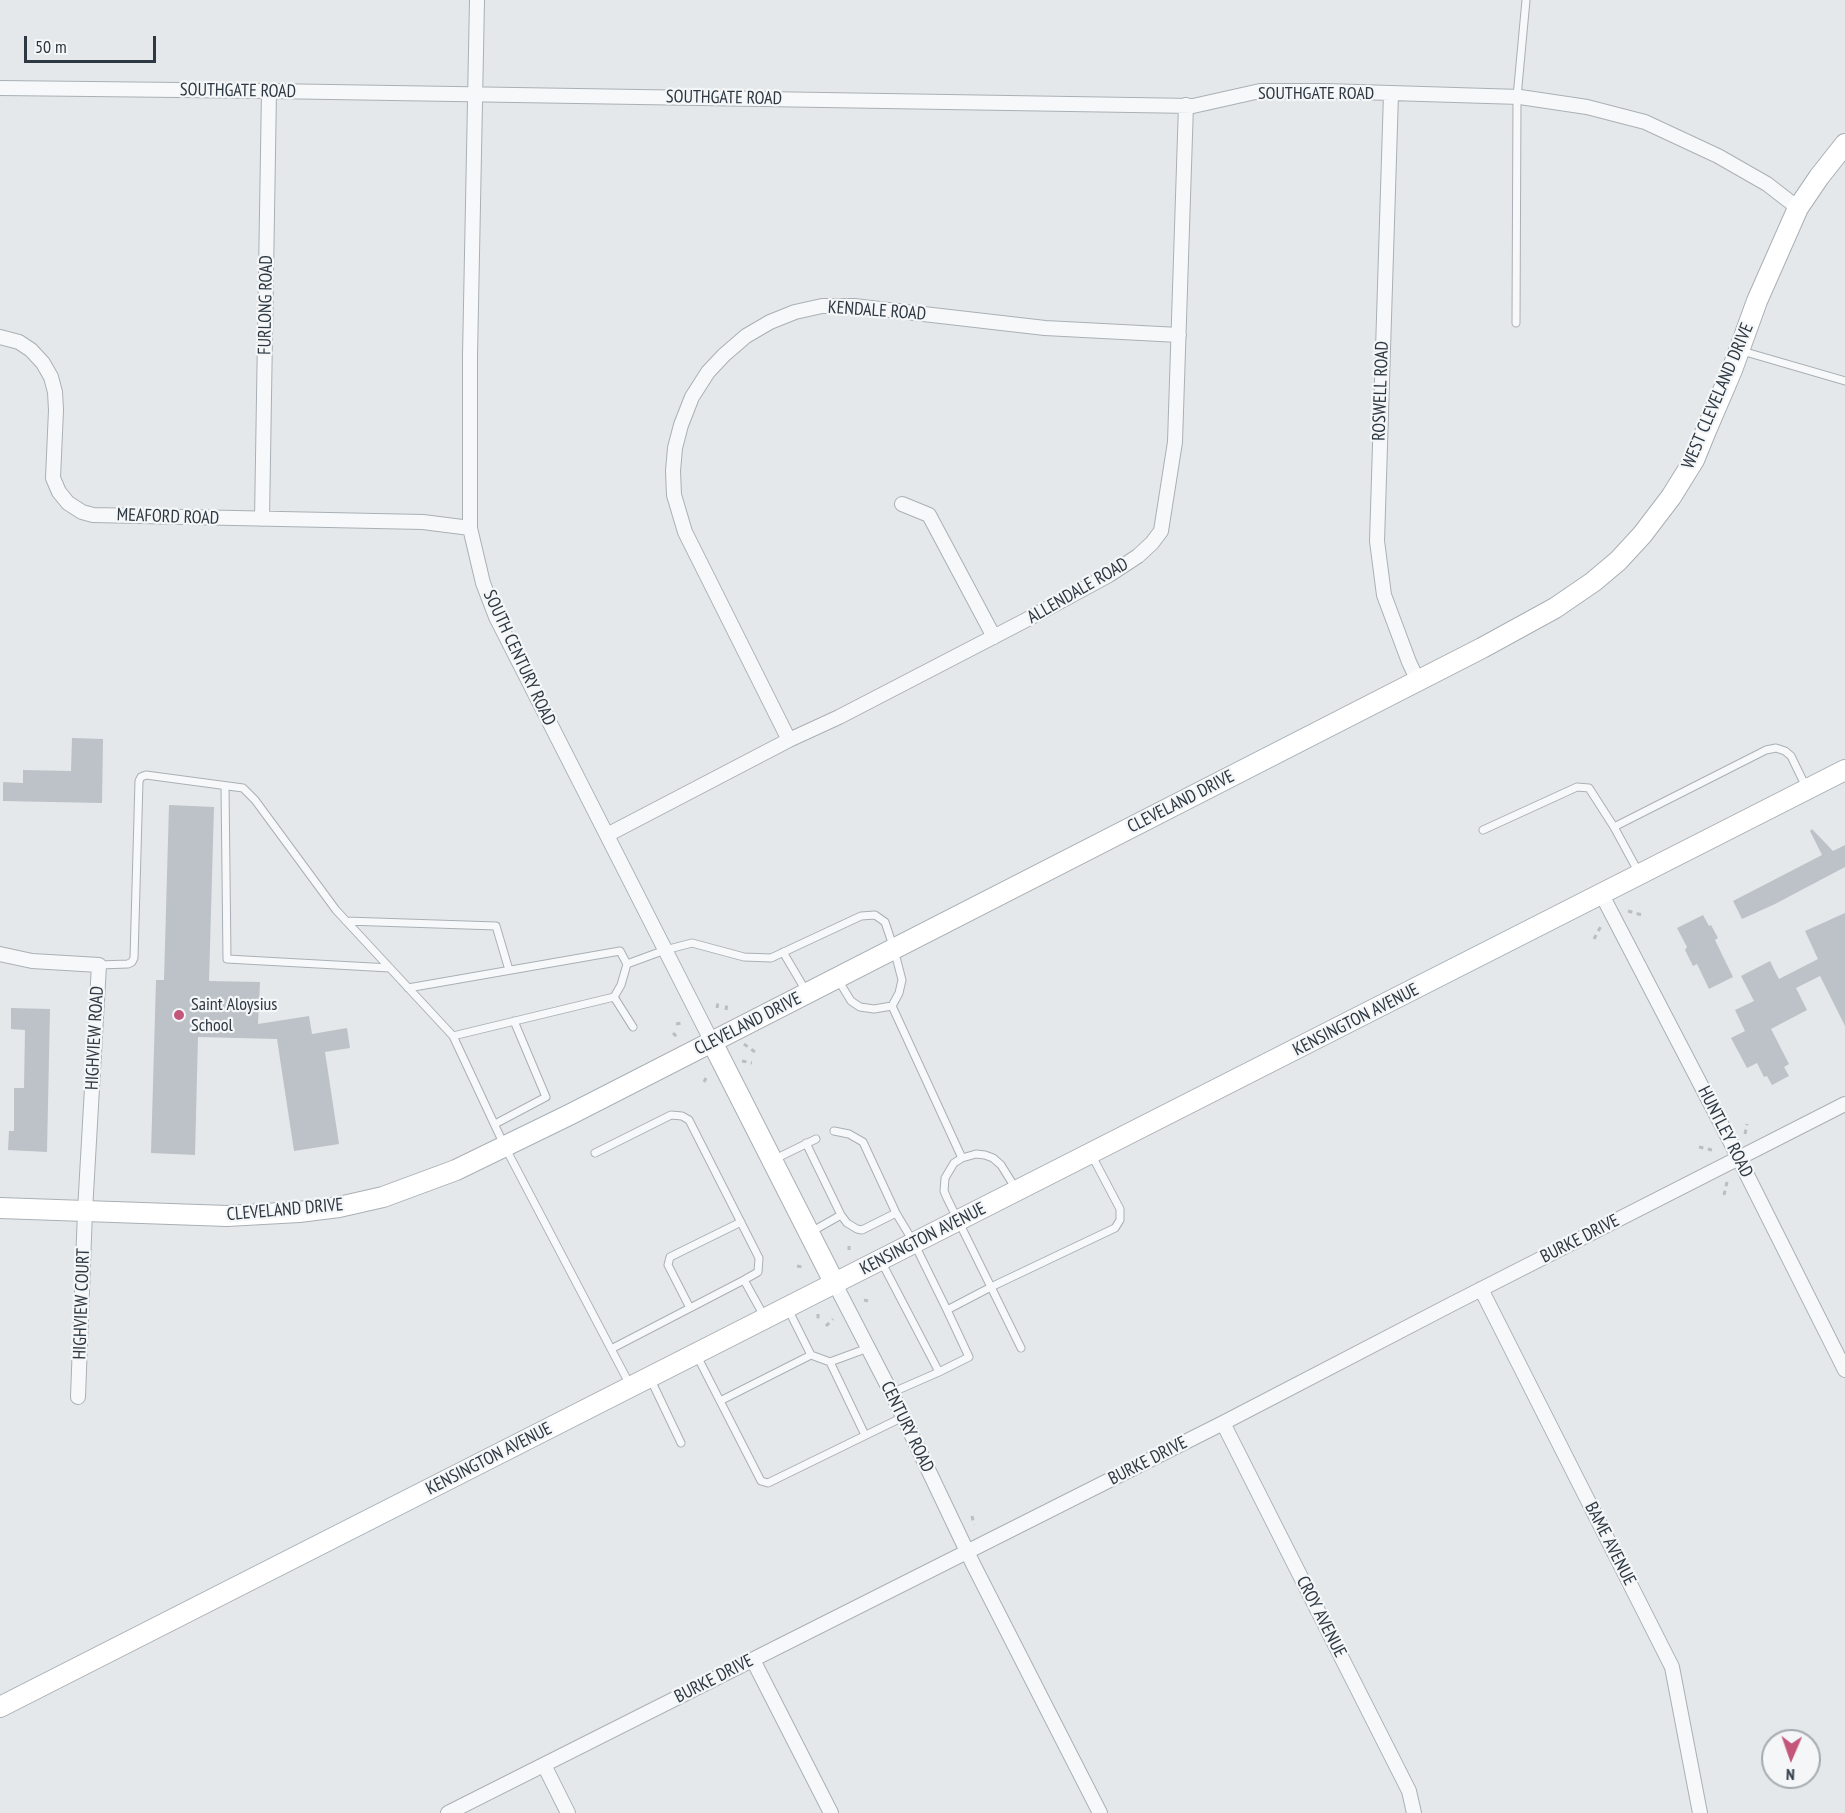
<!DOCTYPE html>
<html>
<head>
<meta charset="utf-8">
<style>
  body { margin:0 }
  #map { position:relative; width:1845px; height:1813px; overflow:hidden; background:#e4e8eb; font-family:"PT Sans Narrow",sans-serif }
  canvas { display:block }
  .north { position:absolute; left:1761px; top:1729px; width:60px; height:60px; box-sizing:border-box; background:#f4f6f8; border:2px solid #a4aaaf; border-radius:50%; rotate:182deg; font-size:16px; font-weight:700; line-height:24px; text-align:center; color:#2d3842 }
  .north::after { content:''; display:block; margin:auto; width:21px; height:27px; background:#c35679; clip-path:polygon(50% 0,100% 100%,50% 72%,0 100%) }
  .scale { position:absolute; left:24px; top:36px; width:132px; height:27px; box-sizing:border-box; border:3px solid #2d3842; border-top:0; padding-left:8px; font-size:18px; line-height:21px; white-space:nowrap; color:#2d3842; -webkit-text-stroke:4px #f4f6f8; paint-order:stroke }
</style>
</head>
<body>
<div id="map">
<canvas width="1845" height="1813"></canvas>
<div class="north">N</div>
<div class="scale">50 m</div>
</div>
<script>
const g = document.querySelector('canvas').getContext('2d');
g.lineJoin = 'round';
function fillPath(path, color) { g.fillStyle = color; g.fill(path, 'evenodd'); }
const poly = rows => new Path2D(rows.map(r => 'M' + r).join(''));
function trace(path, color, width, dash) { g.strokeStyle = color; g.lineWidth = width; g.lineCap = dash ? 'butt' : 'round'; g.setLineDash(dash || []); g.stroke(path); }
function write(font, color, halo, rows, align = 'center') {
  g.font = font + ' "PT Sans Narrow",sans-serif'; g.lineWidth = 4.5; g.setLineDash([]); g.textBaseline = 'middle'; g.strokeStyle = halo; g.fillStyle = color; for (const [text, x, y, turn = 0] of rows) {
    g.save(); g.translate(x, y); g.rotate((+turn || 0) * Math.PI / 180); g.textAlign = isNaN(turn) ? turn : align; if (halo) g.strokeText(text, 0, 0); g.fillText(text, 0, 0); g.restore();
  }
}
const building = poly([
  [72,738,103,739,102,803,3,801,3,782,23,783,23,770,71,771],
  [169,805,214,807,209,981,260,982,258,1024,309,1016,312,1034,347,1028,350,1048,325,1052,339,1144,294,1151,277,1039,198,1037,195,1155,151,1153,156,980,164,980],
  [1812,829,1833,851,1845,845,1845,867,1775,904,1742,919,1733,901,1822,855,1810,831],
  [1845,913,1845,1026,1820,976,1796,988,1807,1010,1771,1029,1789,1064,1784,1067,1789,1076,1772,1085,1767,1076,1764,1077,1757,1063,1747,1068,1731,1038,1745,1031,1735,1010,1754,1001,1741,976,1770,961,1779,979,1818,959,1805,931],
  [1703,915,1709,926,1711,925,1718,938,1715,940,1733,977,1709,989,1697,964,1693,966,1685,950,1687,947,1677,928],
  [11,1008,50,1009,47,1152,8,1150,9,1131,14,1131,14,1088,24,1088,25,1030,11,1029]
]);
const path = poly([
  [1628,911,1642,915],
  [1594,939,1601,926],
  [717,1008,718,1002],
  [726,1010,727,1003],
  [676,1024,682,1023],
  [673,1033,677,1037],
  [744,1044,755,1052],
  [742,1061,752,1063],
  [704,1082,707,1076],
  [1745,1134,1747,1124],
  [1699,1147,1712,1150],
  [1724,1195,1727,1182],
  [849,1250,849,1246],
  [797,1266,802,1267],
  [864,1300,868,1301],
  [818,1314,818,1321],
  [826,1326,833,1319],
  [972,1516,974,1525]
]);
const lane = poly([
  [1516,323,1517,97,1526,0],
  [1742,351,1845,381],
  [225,786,227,959,390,968],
  [1614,827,1766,750,1776,748,1785,751,1791,756,1806,787],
  [1483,830,1577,787,1589,788,1614,827,1639,873],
  [346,921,496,926,509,970],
  [783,952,806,991],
  [99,965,128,964,132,962,134,958,139,781,141,777,146,775,243,788,255,800,336,910,453,1036,505,1147,630,1385],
  [837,978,851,1001,860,1007,874,1009,892,1006],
  [408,988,620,951,627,964],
  [614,997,633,1027],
  [453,1036,614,997,621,985,627,964,665,950,692,943,744,957,771,958,861,916,875,915,885,922,894,949,902,980,899,993,892,1006,962,1158],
  [495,1124,546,1097,514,1021],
  [834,1131,849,1134,863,1142,896,1213,914,1243,947,1310],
  [806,1143,841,1215,811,1232],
  [595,1153,671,1115,682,1116,689,1120,759,1258,758,1272,744,1280],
  [775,1159,816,1139],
  [1016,1189,1001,1165,993,1158,985,1155,976,1154,962,1158,954,1163,945,1178,944,1191,947,1198,991,1287,1115,1228,1120,1220,1120,1209,1091,1154],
  [841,1215,847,1223,857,1229,862,1230,896,1213],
  [881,1261,939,1372,891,1393],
  [690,1308,668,1265,670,1257,741,1222],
  [788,1309,811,1355],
  [613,1348,744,1280,764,1316],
  [696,1354,761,1481,768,1483,903,1417],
  [830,1362,868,1348],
  [939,1372,969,1357,947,1310,991,1287,1021,1348],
  [650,1378,681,1443],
  [720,1401,811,1355,830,1362,865,1435]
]);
const street = poly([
  [477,0,470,356,470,528,483,583,496,617,712,1042],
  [0,88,269,91,1193,106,1260,91,1326,91,1520,97,1587,107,1645,122,1718,156,1767,184,1798,208],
  [1391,94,1377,541,1384,595,1409,662,1418,681],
  [0,337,19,342,31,350,43,363,51,377,55,392,56,410,53,478,59,492,68,503,82,512,93,515,423,522,470,528],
  [902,504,929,515,994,637],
  [262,519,269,91],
  [789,740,685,532,674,495,673,471,675,448,681,425,692,397,708,372,724,355,746,336,770,322,795,312,822,306,854,306,1045,328,1179,335],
  [607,835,789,740,839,717,1026,620,1109,575,1138,556,1152,543,1161,531,1175,442,1186,105],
  [1602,895,1730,1141,1845,1370],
  [0,954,32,961,99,965,85,1211,78,1397],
  [835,1284,896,1402,973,1564,1100,1813],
  [1481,1289,1672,1667,1700,1813],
  [1223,1423,1409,1791,1414,1813],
  [753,1660,831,1813],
  [544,1765,568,1813],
  [448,1813,1223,1423,1452,1304,1845,1104]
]);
const secondary = poly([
  [712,1042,835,1284],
  [0,1208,227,1216,299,1212,339,1207,383,1197,456,1170,569,1115,1482,648,1555,608,1593,582,1618,561,1642,535,1671,497,1694,460,1705,433,1732,370,1757,301,1798,208,1819,177,1845,144],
  [0,1707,1845,770]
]);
const markers = [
  [179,1015,6,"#c35679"]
];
const streetNames = [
  ["SOUTHGATE ROAD",238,91,1],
  ["SOUTHGATE ROAD",1316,94],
  ["SOUTHGATE ROAD",724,98,1],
  ["FURLONG ROAD",266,305,-89],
  ["KENDALE ROAD",877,311,4],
  ["ROSWELL ROAD",1381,391,-88],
  ["WEST CLEVELAND DRIVE",1718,396,-67],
  ["MEAFORD ROAD",168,517,2],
  ["ALLENDALE ROAD",1078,591,-30],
  ["SOUTH CENTURY ROAD",519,658,65],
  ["CLEVELAND DRIVE",1181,802,-27],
  ["KENSINGTON AVENUE",1356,1020,-27],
  ["CLEVELAND DRIVE",748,1024,-27],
  ["HIGHVIEW ROAD",95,1038,-87],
  ["HUNTLEY ROAD",1725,1132,63],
  ["CLEVELAND DRIVE",285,1210,-5],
  ["KENSINGTON AVENUE",923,1239,-27],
  ["BURKE DRIVE",1580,1239,-27],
  ["HIGHVIEW COURT",82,1304,-88],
  ["CENTURY ROAD",907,1427,64],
  ["KENSINGTON AVENUE",489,1459,-27],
  ["BURKE DRIVE",1148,1461,-27],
  ["BAME AVENUE",1610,1544,63],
  ["CROY AVENUE",1321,1617,63],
  ["BURKE DRIVE",714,1679,-27]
];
const poiNames = [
  ["Saint Aloysius",191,1005],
  ["School",191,1026]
];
fillPath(building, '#bcc2c7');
trace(lane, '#a9b0b5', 9);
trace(street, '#a9b0b5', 16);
trace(secondary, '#a9b0b5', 22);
trace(path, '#babec2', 3, [4.5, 4.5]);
trace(lane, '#f7f8f9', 7);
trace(street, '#f7f8f9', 14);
trace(secondary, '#fff', 20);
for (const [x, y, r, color] of markers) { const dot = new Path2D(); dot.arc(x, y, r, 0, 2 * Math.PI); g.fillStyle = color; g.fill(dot); trace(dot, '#f4f6f8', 2); }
write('18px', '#2d3842', '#f4f6f8', streetNames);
write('18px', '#2d3842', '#f4f6f8', poiNames, 'left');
</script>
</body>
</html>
